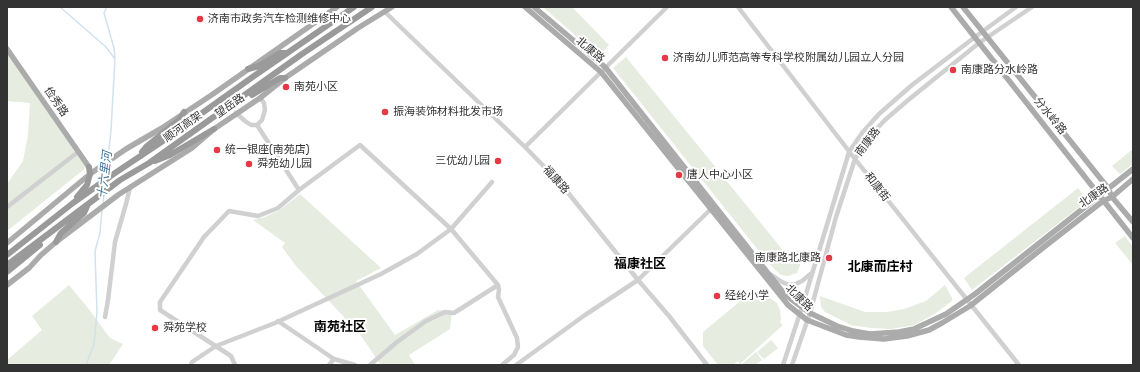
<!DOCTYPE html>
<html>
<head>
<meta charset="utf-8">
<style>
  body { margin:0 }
  #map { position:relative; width:1140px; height:372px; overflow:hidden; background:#fff; font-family:Rubik,sans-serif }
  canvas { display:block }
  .frame { position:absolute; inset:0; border:8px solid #333; pointer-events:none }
</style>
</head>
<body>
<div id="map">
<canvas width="1140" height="372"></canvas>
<div class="frame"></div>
</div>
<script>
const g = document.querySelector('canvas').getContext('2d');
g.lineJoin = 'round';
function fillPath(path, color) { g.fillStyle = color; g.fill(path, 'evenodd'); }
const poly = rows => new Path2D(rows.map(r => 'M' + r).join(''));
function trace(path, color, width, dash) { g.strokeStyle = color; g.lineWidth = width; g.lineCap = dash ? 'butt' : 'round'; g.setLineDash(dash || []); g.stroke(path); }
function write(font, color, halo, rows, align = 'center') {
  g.font = font + ' Rubik,"Noto Sans SC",sans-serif'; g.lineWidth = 4; g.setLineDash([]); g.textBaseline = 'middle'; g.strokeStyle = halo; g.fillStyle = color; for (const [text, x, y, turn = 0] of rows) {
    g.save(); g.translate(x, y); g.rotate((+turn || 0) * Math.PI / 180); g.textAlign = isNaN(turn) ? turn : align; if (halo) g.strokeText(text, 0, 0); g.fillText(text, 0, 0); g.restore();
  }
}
const green = poly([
  [543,7,572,7,609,45,599,56],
  [7,53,87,167,7,231,7,184,23,161,28,135,30,103,7,101],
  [626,57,786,254,802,260,797,273,788,276,781,275,770,265,613,68],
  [1133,149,1133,164,1120,174,1112,166],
  [1078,188,1087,201,972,290,964,278],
  [300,194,381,268,356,281,395,335,438,310,452,311,450,329,409,355,415,365,381,365,359,333,296,266,282,247,285,243,253,220,265,217,280,210],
  [1125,236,1133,247,1133,265,1115,243],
  [69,285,88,308,110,338,123,344,109,365,7,365,7,360,42,330,32,316],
  [945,285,952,298,952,301,936,313,915,325,891,329,871,328,851,325,825,312,821,307,820,296,865,312,887,312,904,309,926,301],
  [757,295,767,296,777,303,780,310,781,319,780,322,783,325,740,364,738,361,733,365,718,365,703,346,703,332,744,298],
  [771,340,778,348,764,359,757,352],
  [756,352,762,360,755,365,743,365,742,364]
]);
const stream = poly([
  [60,7,106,47,115,59,111,130,108,159],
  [107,7,104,13,114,48,115,59],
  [106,177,107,165],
  [103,205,104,195],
  [86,365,94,344,97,312,95,251,100,233,102,209]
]);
const minor = poly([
  [738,7,855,159,1019,365],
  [385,12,525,147,561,184,638,280,669,316,707,365],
  [236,113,245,121,251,125,257,125,262,120,265,110,264,103,260,98],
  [525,147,667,7],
  [7,207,78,152],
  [770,274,782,282,789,285,796,284,802,281,813,272],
  [498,285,499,290,498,297,517,338,518,347,514,355,502,365],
  [105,317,108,300,115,242,126,204,130,188],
  [278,321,334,359],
  [191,365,192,362,216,346,275,323,381,274,417,254,451,229,360,145,299,190,257,125],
  [235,365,231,356,160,310,160,302,204,237,229,211,258,216,278,208,299,190],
  [329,365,334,359,355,365],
  [370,365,397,342,426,321,445,312,454,313,498,285,451,229,492,182],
  [516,365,585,315,638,280,712,208],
  [783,365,802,307,849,152,862,133,879,114,912,85,975,37,1016,7],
  [792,365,810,313,836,217,855,159,868,138,885,120,907,101,979,43,1032,7]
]);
const major = poly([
  [525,7,601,72,788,305,807,320,846,335,859,337,884,339,907,336,929,330,942,323,970,306,1044,247,1103,201,1112,197,1133,179],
  [534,7,605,67,782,291,791,299,810,313,837,326,853,331,870,334,899,332,914,329,946,314,975,294,1133,169],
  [951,7,1133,238],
  [963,7,1108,188,1112,197,1133,222],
  [7,49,89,167],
  [7,243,90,174,126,149,162,128,213,94,337,7],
  [7,285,29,268,41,255,56,242,118,195,192,148,214,129,260,98,285,78,358,28,392,7]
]);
const highway = poly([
  [248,69,259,66,280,53,287,53],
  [252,95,280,78,285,78],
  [142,152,147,146,179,120,184,112],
  [155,161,170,155,214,129],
  [77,197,87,185,90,174,89,167],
  [56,242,61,233,84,213,88,204],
  [7,255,73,203,115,173,160,143,254,76,354,7],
  [7,265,120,180,149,163,302,54,372,7],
  [7,272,40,245]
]);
const markers = [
  [200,19,4,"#e63946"],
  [665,58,4,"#e63946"],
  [953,70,4,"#e63946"],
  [286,87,4,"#e63946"],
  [385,112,4,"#e63946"],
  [217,150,4,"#e63946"],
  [498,161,4,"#e63946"],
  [249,164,4,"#e63946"],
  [679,175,4,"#e63946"],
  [829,258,4,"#e63946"],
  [717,296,4,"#e63946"],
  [155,328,4,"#e63946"]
];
const poiNames = [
  ["济南市政务汽车检测维修中心",208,19],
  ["济南幼儿师范高等专科学校附属幼儿园立人分园",673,58],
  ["南康路分水岭路",961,70],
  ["南苑小区",294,87],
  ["振海装饰材料批发市场",393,112],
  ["统一银座(南苑店)",225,150],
  ["三优幼儿园",490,161,"right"],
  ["舜苑幼儿园",257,164],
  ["唐人中心小区",687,175],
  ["南康路北康路",821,258,"right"],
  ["经纶小学",725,296],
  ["舜苑学校",163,328]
];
const streetNames = [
  ["北康路",590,50,40],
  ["俭秀路",56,102,55],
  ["望岳路",230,106,-35],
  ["分水岭路",1050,116,51],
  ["顺河高架",183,127,-35],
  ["南康路",868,142,-53],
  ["福康路",556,180,48],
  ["和康街",877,187,52],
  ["北康路",1094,196,-35],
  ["北康路",799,298,44]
];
const waterNames = [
  ["十六里河",105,175,-83]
];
const quarterNames = [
  ["福康社区",640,264],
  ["北康而庄村",880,267],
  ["南苑社区",340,327]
];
fillPath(green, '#e6ecdf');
trace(stream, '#cfe2ee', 1.5);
trace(minor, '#d0d0d0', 4.5);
trace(major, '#ababab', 5.5);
trace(highway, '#9a9a9a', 6);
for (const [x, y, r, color] of markers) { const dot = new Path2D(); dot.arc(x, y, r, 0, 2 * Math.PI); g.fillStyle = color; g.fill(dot); trace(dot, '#fff', 1.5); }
write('11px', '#333', '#fff', poiNames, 'left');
write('11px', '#333', '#fff', streetNames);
write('italic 12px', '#3f7597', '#fff', waterNames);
write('bold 13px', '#000', '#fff', quarterNames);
</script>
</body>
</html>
